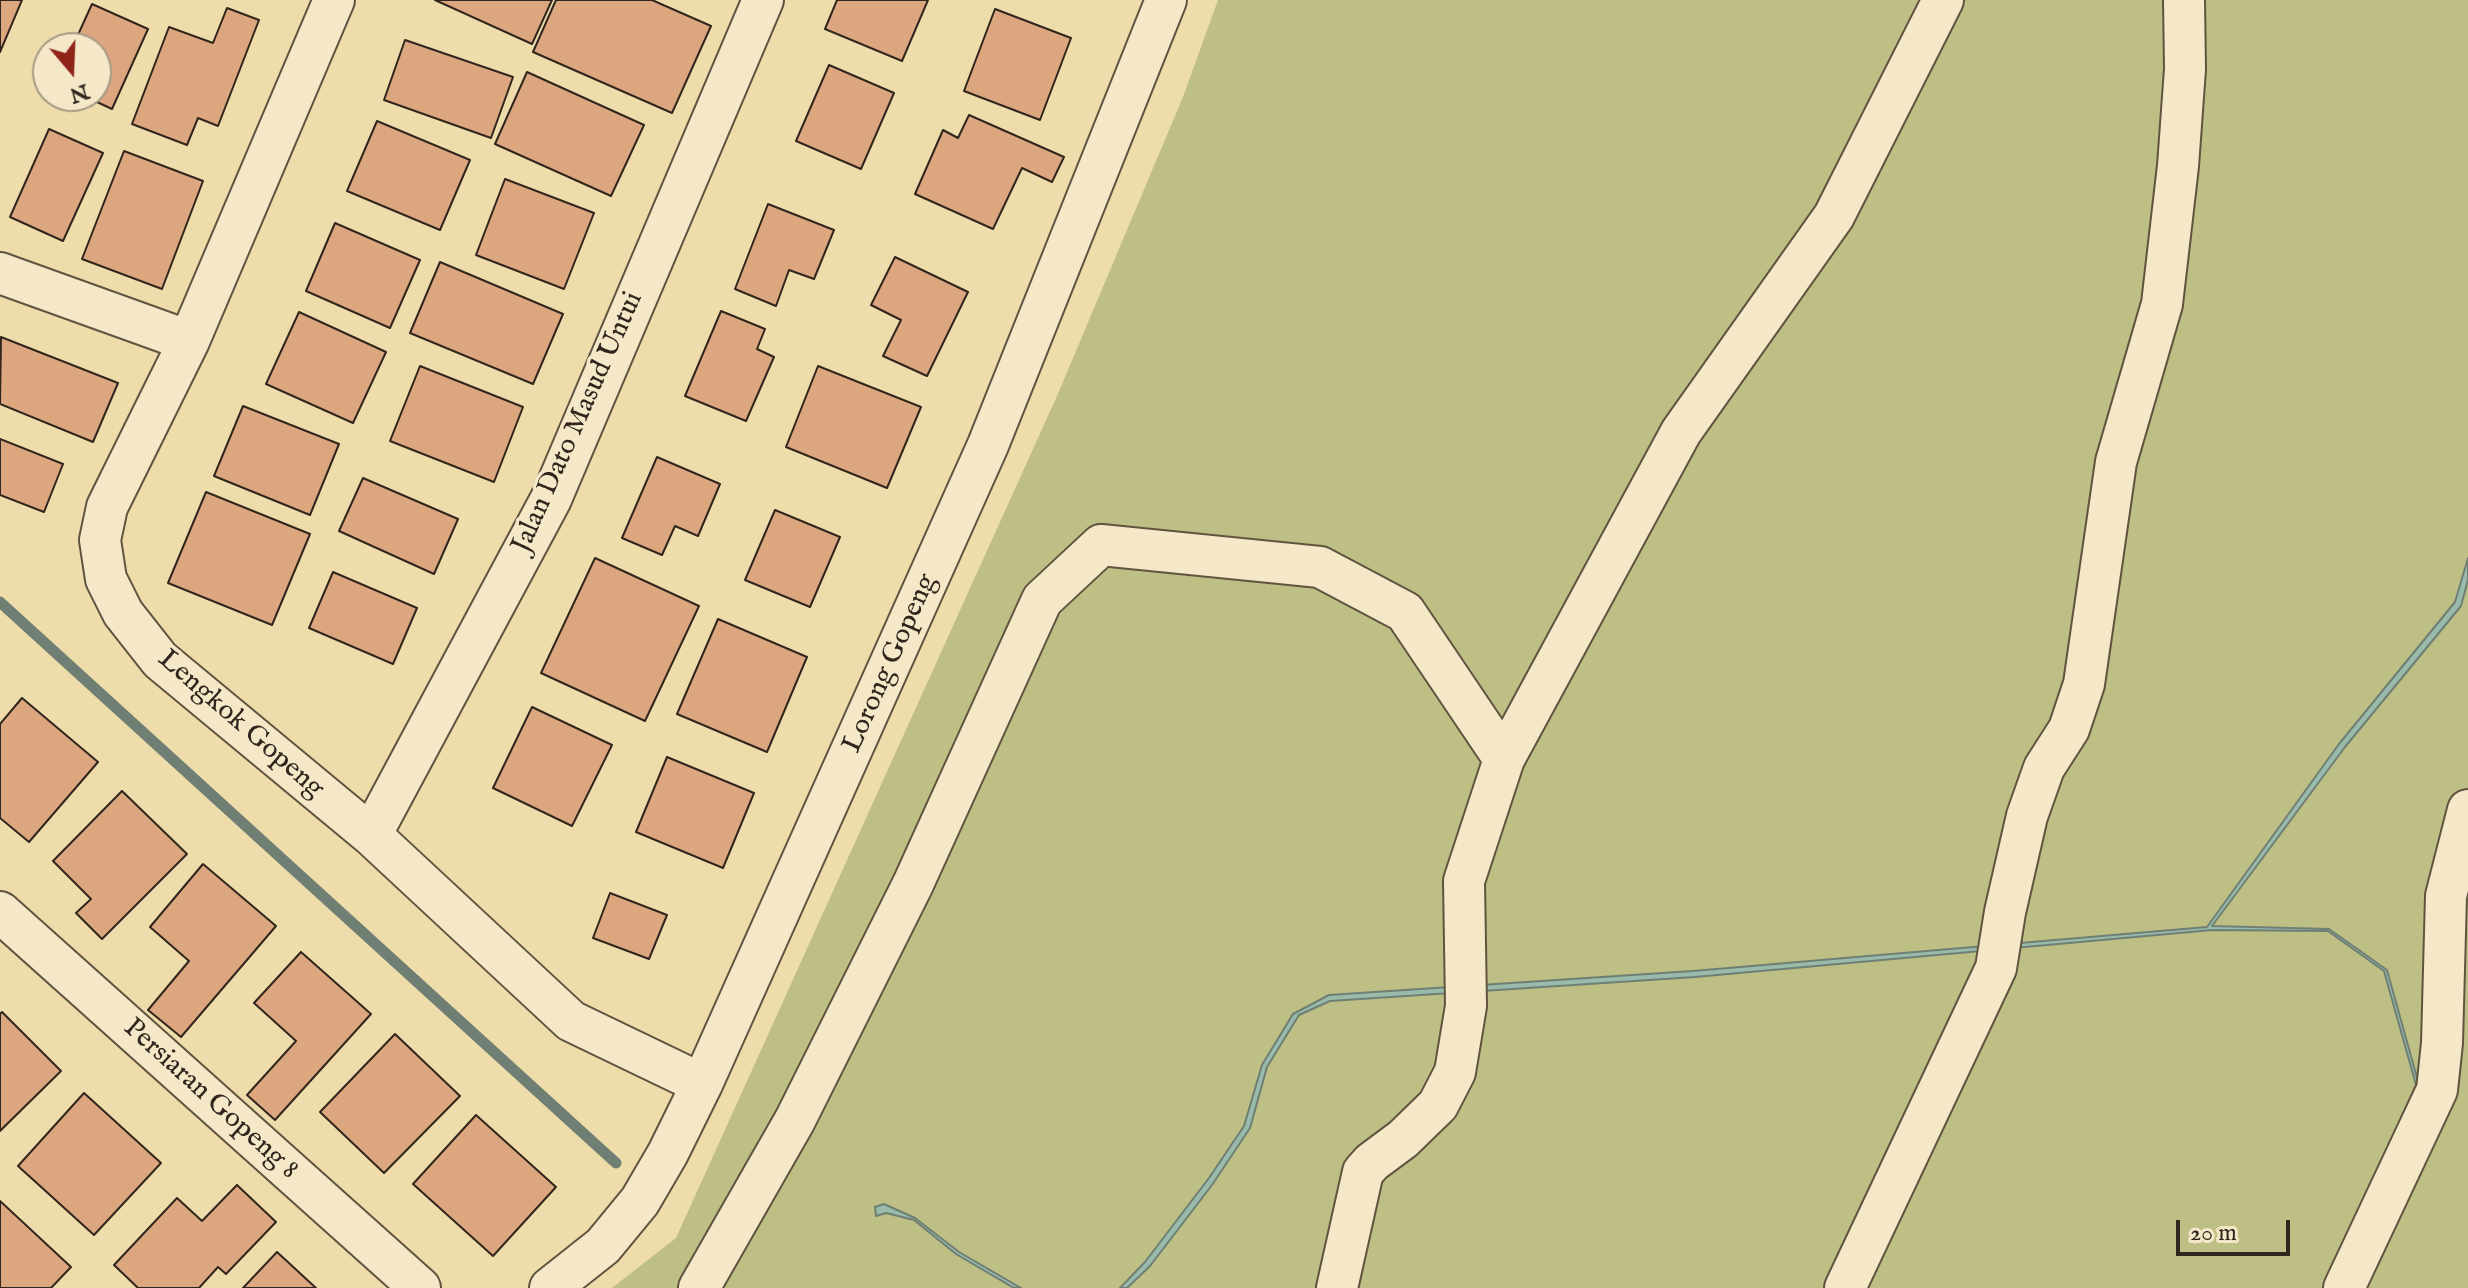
<!DOCTYPE html>
<html>
<head>
<meta charset="utf-8">
<style>
  body { margin:0 }
  #map { position:relative; width:2468px; height:1288px; overflow:hidden; background:#eedcaa; font-family:"IM FELL English",serif }
  canvas { display:block }
  .north { position:absolute; left:32px; top:32px; width:80px; height:80px; box-sizing:border-box; background:#f4e8c8; border:2px solid #a69a84; border-radius:50%; rotate:161deg; font-size:22px; font-weight:700; line-height:32px; text-align:center; color:#31261d }
  .north::after { content:''; display:block; margin:auto; width:28px; height:36px; background:#8f2418; clip-path:polygon(50% 0,100% 100%,50% 72%,0 100%) }
  .scale { position:absolute; left:2176px; top:1220px; width:114px; height:36px; box-sizing:border-box; border:4px solid #31261d; border-top:0; padding-left:10px; font-size:24px; line-height:28px; white-space:nowrap; color:#31261d; -webkit-text-stroke:6px #f4e8c8; paint-order:stroke }
</style>
</head>
<body>
<div id="map">
<canvas width="2468" height="1288"></canvas>
<div class="north">N</div>
<div class="scale">20 m</div>
</div>
<script>
const g = document.querySelector('canvas').getContext('2d');
g.lineJoin = 'round';
function fillPath(path, color) { g.fillStyle = color; g.fill(path, 'evenodd'); }
const poly = rows => new Path2D(rows.map(r => 'M' + r).join(''));
function trace(path, color, width, dash) { g.strokeStyle = color; g.lineWidth = width; g.lineCap = dash ? 'butt' : 'round'; g.setLineDash(dash || []); g.stroke(path); }
function write(font, color, halo, rows, align = 'center') {
  g.font = font + ' "IM FELL English",serif'; g.lineWidth = 7; g.setLineDash([]); g.textBaseline = 'middle'; g.strokeStyle = halo; g.fillStyle = color; for (const [text, x, y, turn = 0] of rows) {
    g.save(); g.translate(x, y); g.rotate((+turn || 0) * Math.PI / 180); g.textAlign = isNaN(turn) ? turn : align; if (halo) g.strokeText(text, 0, 0); g.fillText(text, 0, 0); g.restore();
  }
}
const green = poly([
  [1218,0,2468,0,2468,1288,612,1288,676,1238,1057,396,1183,97]
]);
const water = poly([
  [2468,558,2468,580,2461,606,2345,747,2212,926,2329,929,2387,970,2419,1085,2325,1288,2416,1085,2384,971,2328,931,2212,930,1695,977,1330,1001,1299,1015,1267,1067,1250,1128,1212,1185,1150,1266,1127,1288,1120,1288,1145,1262,1209,1178,1244,1126,1262,1065,1293,1014,1329,995,1693,971,2207,927,2339,744,2455,602,2468,558],
  [884,1204,915,1218,959,1252,1021,1288,1014,1288,956,1254,914,1220,886,1213,876,1216,875,1207,884,1204]
]);
const stream = poly([
  [0,602,616,1163]
]);
const building = poly([
  [0,0,22,0,0,52,0,0],
  [435,0,552,0,532,44,435,0],
  [556,0,652,0,711,26,672,113,533,52,556,0],
  [837,0,928,0,902,61,825,29,837,0],
  [92,4,148,29,112,109,84,96,96,96,96,48,72,48,92,4],
  [227,8,259,20,218,126,198,118,187,145,132,124,169,27,213,43,227,8],
  [995,9,1071,38,1040,120,964,91,995,9],
  [405,40,513,77,491,138,384,100,405,40],
  [829,65,894,93,861,169,796,141,829,65],
  [527,72,644,125,611,196,495,144,527,72],
  [969,115,1064,157,1052,182,1022,168,993,229,915,194,943,130,958,138,969,115],
  [377,121,470,160,440,230,347,191,377,121],
  [49,129,103,153,63,241,10,217,49,129],
  [124,151,203,181,162,289,82,259,124,151],
  [505,179,594,213,564,289,476,255,505,179],
  [768,204,834,230,814,279,789,270,776,306,735,289,768,204],
  [335,223,420,260,390,328,306,291,335,223],
  [895,257,968,292,927,376,883,356,901,320,871,305,895,257],
  [440,262,563,314,533,384,410,333,440,262],
  [721,311,765,329,757,349,774,357,746,421,685,396,721,311],
  [299,312,386,352,353,423,266,384,299,312],
  [1,337,118,383,93,442,0,404,1,337],
  [420,366,523,407,494,482,390,441,420,366],
  [818,366,921,407,887,488,786,447,818,366],
  [243,406,339,444,310,515,214,476,243,406],
  [0,439,63,464,44,512,0,495,0,439],
  [657,457,720,484,698,536,675,526,662,555,622,538,657,457],
  [363,478,458,519,434,574,339,531,363,478],
  [206,492,310,534,272,625,168,583,206,492],
  [775,510,840,537,810,607,745,580,775,510],
  [595,558,699,606,645,721,541,673,595,558],
  [333,572,417,608,393,664,309,628,333,572],
  [718,619,807,657,767,752,677,714,718,619],
  [22,698,98,762,29,842,0,818,0,724,22,698],
  [532,707,612,745,572,826,493,788,532,707],
  [667,757,754,793,723,868,636,832,667,757],
  [122,791,187,854,102,939,76,913,91,899,53,861,122,791],
  [203,864,276,926,181,1037,148,1010,189,961,150,927,203,864],
  [610,893,667,915,649,959,593,938,610,893],
  [301,952,371,1014,275,1120,247,1095,296,1041,254,1003,301,952],
  [2,1012,61,1071,0,1131,0,1014,2,1012],
  [395,1034,460,1096,384,1173,320,1112,395,1034],
  [84,1093,161,1163,94,1235,18,1166,84,1093],
  [476,1115,556,1187,493,1256,413,1184,476,1115],
  [237,1185,276,1222,226,1274,218,1267,199,1288,138,1288,114,1265,177,1198,202,1221,237,1185],
  [0,1201,71,1267,51,1288,0,1288,0,1201],
  [277,1252,316,1288,243,1288,277,1252]
]);
const minor = poly([
  [334,0,189,341,107,507,100,540,106,579,123,613,160,660,371,835,571,1021,702,1084],
  [0,273,189,341],
  [371,835,551,499,763,0],
  [0,912,420,1288],
  [550,1288,603,1246,640,1201,668,1153,702,1084,988,445,1166,0],
  [699,1288,795,1120,913,884,1042,600,1101,545,1320,567,1405,612,1504,759],
  [1337,1288,1363,1172,1372,1162,1403,1139,1438,1105,1455,1072,1466,1006,1464,881,1504,759,1681,432,1834,216,1943,0],
  [1845,1288,1996,968,2005,912,2027,816,2044,768,2069,729,2084,684,2116,462,2162,304,2178,166,2185,69,2184,0],
  [2344,1288,2437,1090,2442,1043,2446,896,2468,810]
]);
const streetNames = [
  ["Jalan Dato Masud Untui",579,423,-66],
  ["Lorong Gopeng",891,664,-66],
  ["Lengkok Gopeng",240,725,41],
  ["Persiaran Gopeng 8",210,1100,42]
];
fillPath(green, '#bebf85');
fillPath(water, '#99bbac');
trace(water, '#6f7f73', 2);
trace(stream, '#6f7f73', 11);
fillPath(building, '#dca77f');
trace(building, '#31261d', 2);
trace(minor, '#605440', 44);
trace(minor, '#f4e8c8', 40);
write('28px', '#31261d', '#f4e8c8', streetNames);
</script>
</body>
</html>
